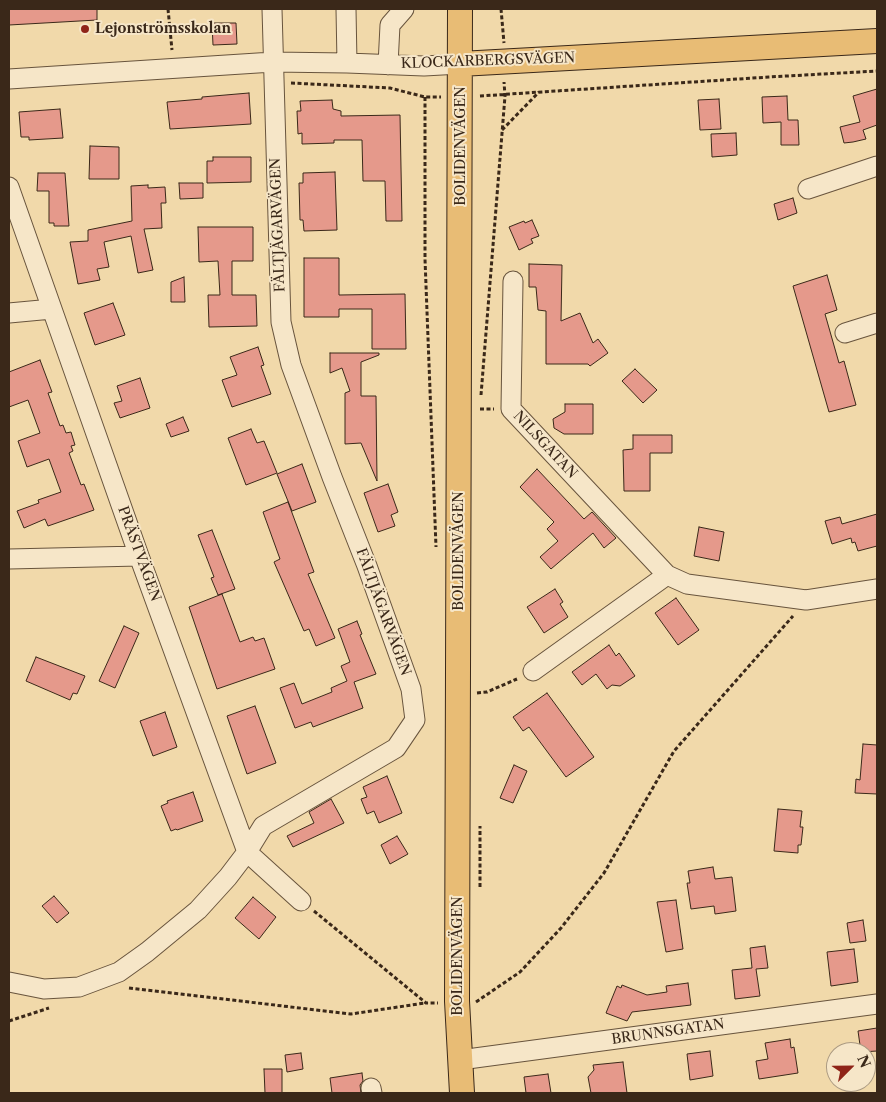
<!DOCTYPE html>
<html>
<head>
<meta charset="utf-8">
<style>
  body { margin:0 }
  #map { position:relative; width:886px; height:1102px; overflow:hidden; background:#f1d9aa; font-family:"Libre Caslon Text",serif }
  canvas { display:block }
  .frame { position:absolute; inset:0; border:10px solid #3a2819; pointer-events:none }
  .north { position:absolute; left:826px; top:1042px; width:50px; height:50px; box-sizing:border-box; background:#f6e6c8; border:1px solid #ab9a82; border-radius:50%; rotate:67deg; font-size:14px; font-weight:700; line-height:20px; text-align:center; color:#3a2819 }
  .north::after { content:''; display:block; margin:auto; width:18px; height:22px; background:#8f2418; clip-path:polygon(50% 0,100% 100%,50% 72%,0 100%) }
</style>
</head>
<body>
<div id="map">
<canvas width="886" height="1102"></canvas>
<div class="frame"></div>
<div class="north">N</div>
</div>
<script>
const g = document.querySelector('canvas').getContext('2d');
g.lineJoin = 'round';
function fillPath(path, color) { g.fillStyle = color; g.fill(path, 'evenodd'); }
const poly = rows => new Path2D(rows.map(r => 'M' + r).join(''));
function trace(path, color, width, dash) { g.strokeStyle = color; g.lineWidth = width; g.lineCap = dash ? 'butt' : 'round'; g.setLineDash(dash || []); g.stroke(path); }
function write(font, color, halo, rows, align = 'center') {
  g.font = font + ' "Libre Caslon Text",serif'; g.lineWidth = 4; g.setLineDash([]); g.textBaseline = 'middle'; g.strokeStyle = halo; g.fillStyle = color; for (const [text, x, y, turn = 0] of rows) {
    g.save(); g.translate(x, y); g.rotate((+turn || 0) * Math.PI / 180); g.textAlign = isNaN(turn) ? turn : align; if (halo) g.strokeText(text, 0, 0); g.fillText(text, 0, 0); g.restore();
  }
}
const building = poly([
  [9,9,97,9,97,20,9,25,9,9],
  [212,23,236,23,237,44,213,45,212,23],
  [877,89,877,125,863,130,866,139,853,142,844,143,840,127,860,122,853,96,877,89],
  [249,93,251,124,170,129,167,102,202,99,202,97,249,93],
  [787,96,788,120,798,120,799,145,781,145,781,122,763,123,762,97,787,96],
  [719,99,721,129,700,130,698,100,719,99],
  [332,100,333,109,341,111,341,116,400,115,402,221,386,221,385,181,363,181,362,140,334,140,334,143,302,144,302,133,298,134,297,111,301,111,300,101,332,100],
  [60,109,63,138,29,140,29,137,21,137,19,112,60,109],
  [736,133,737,155,712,157,711,134,736,133],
  [90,146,119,147,119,179,89,179,90,146],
  [213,157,251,157,251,182,207,183,207,161,213,161,213,157],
  [335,172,337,230,304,231,303,220,300,220,299,183,303,183,303,173,335,172],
  [38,173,65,173,69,226,54,226,54,223,49,223,49,191,37,191,38,173],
  [179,183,203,183,203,198,180,199,179,183],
  [148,185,148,188,165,187,166,203,161,203,162,228,144,229,153,270,138,273,131,236,104,242,109,267,97,269,100,280,78,284,70,242,88,241,88,230,132,221,131,186,148,185],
  [793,198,797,213,778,220,774,204,793,198],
  [532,220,539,236,531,239,533,243,519,250,509,227,524,221,525,223,532,220],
  [198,227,253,227,253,261,232,261,232,295,256,295,257,326,209,327,208,295,220,295,218,261,199,262,198,227],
  [304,258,339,258,339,295,405,294,406,349,372,349,372,309,339,309,339,317,304,317,304,258],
  [529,264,562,265,561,321,580,313,593,343,598,339,608,353,590,366,588,364,546,364,546,311,538,310,536,287,529,287,529,264],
  [827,275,837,310,825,314,839,363,844,361,856,405,829,412,793,286,827,275],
  [184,277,185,302,171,302,171,282,184,277],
  [113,303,125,335,95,345,84,313,113,303],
  [258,347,264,365,261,366,271,394,232,407,222,380,237,375,230,357,258,347],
  [330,353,379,353,379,355,361,362,361,396,376,396,377,481,361,443,345,444,345,393,350,391,342,368,330,373,330,353],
  [40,360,52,392,48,393,60,426,63,425,66,433,71,432,75,445,71,446,73,451,69,453,81,485,84,484,94,510,48,526,45,519,24,528,17,511,39,503,38,500,61,492,49,459,27,467,18,441,40,433,28,400,9,407,9,372,40,360],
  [635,369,657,390,643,403,622,381,635,369],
  [140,378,150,408,120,418,114,403,122,401,117,386,140,378],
  [565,404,593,404,593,434,564,434,554,428,553,419,565,412,565,404],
  [183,417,189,431,171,437,166,424,183,417],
  [251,429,257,443,264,441,277,473,246,485,228,438,251,429],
  [633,435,672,435,672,453,650,453,650,491,624,491,623,450,633,449,633,435],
  [302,464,316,502,292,511,277,474,302,464],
  [537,469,584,519,592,512,616,538,604,548,593,533,551,569,540,557,558,541,547,529,554,522,520,487,537,469],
  [388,484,398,512,391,515,395,526,378,532,364,493,388,484],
  [288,502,314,572,308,574,335,638,316,646,309,629,304,631,274,562,280,559,263,512,288,502],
  [877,514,877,546,858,551,855,542,852,543,851,538,832,544,825,521,840,517,842,524,877,514],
  [699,527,724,532,719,561,694,556,699,527],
  [212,530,235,589,218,595,211,578,214,577,198,535,212,530],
  [555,589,563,602,560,604,568,617,544,633,527,607,555,589],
  [222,594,240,642,253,637,255,641,264,638,275,669,217,689,189,607,222,594],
  [676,598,699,630,678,645,655,613,676,598],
  [357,621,362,634,360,635,376,674,354,682,363,708,313,727,311,722,295,728,280,688,294,683,302,704,332,692,331,688,347,681,341,666,350,662,338,629,357,621],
  [124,626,139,633,115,688,99,681,124,626],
  [609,645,616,656,619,653,635,676,620,686,612,685,607,689,596,674,582,685,572,672,609,645],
  [36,657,85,676,77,694,73,693,70,700,26,681,36,657],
  [547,693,594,757,566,777,529,727,523,731,513,717,547,693],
  [255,706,276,763,247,774,227,716,255,706],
  [165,712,177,747,153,756,140,721,165,712],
  [863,744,877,745,877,794,855,793,856,779,860,780,863,744],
  [514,765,527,771,513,803,500,798,514,765],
  [387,776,402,813,379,823,374,811,367,814,361,799,367,797,363,787,387,776],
  [193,792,203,821,177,830,176,829,171,831,161,806,168,803,167,801,193,792],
  [331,799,344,823,293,847,287,836,314,823,309,812,331,799],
  [778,809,802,811,800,827,803,827,801,845,798,845,798,853,774,851,778,809],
  [397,836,408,854,390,864,381,845,397,836],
  [713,867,715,879,732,877,736,911,715,914,714,906,691,909,687,883,690,883,688,871,713,867],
  [54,896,69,913,57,923,42,906,54,896],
  [253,897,276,917,259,939,235,918,253,897],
  [676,900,683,949,666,952,657,902,676,900],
  [863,920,866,941,850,943,847,923,863,920],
  [765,946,768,968,756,969,760,996,735,999,732,970,752,968,750,948,765,946],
  [854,949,858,982,831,986,827,952,854,949],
  [688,983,691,1005,632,1012,627,1021,606,1013,617,986,621,988,622,985,647,995,667,992,666,986,688,983],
  [877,1028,877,1051,861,1052,858,1031,877,1028],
  [790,1039,791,1048,794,1047,798,1073,759,1079,756,1061,768,1059,765,1043,790,1039],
  [710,1051,713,1076,690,1080,687,1054,710,1051],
  [301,1053,303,1069,287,1072,285,1055,301,1053],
  [623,1062,627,1093,591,1093,588,1077,594,1070,593,1065,623,1062],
  [264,1069,282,1069,282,1093,265,1093,264,1069],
  [362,1073,363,1081,360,1085,361,1093,332,1093,330,1078,362,1073],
  [548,1074,551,1093,526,1093,524,1077,548,1074]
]);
const path = poly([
  [168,9,172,50],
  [501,9,504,43],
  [291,83,390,88,425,97,441,97],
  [480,96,769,77,877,71],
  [425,97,425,259,436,547],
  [502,130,539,92],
  [481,395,505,96,504,82],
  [480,409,494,409],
  [477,693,487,692,517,679],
  [480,887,480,826],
  [314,911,426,1003,438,1003],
  [129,988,351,1014,425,1003],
  [476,1002,520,972,561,928,604,873,674,751,793,616],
  [9,1021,49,1008]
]);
const minor = poly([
  [346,9,347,63],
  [388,65,390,25,404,9],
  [9,79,273,62,347,63,424,66,460,64],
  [9,187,139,556,247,852,301,901],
  [808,189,877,166],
  [513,281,511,409,667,575],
  [9,313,52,309],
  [845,333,877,323],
  [9,559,139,556],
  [533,671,667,575,687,584,806,600,877,589],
  [9,982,44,989,79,987,119,972,147,952,198,910,228,877,247,852,263,826,396,748,415,720,411,689,367,566,332,477,291,365,281,322,272,9],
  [460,1060,877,1004],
  [371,1088,372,1093]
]);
const major = poly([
  [460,9,457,1001,462,1093],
  [460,64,877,41]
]);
const markers = [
  [85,29,5,"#8f2418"]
];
const poiNames = [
  ["Lejonströmsskolan",95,29]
];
const streetNames = [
  ["KLOCKARBERGSVÄGEN",488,61,-2],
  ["BOLIDENVÄGEN",461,146,-90],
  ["FÄLTJÄGARVÄGEN",278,225,-92],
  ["NILSGATAN",545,445,47],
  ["BOLIDENVÄGEN",459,551,-90],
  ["PRÄSTVÄGEN",139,554,70],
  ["FÄLTJÄGARVÄGEN",383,612,70],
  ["BOLIDENVÄGEN",458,956,-90],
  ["BRUNNSGATAN",668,1032,-8]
];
fillPath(building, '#e5998b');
trace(building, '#3a2819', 1);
trace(minor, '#68543d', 21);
trace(major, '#3a2819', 26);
trace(path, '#3a2819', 3, [4, 2.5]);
trace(minor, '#f6e6c8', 19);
trace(major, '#e8bc75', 24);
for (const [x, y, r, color] of markers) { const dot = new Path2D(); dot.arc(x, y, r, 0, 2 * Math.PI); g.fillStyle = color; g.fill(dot); trace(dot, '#f6e6c8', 2); }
write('bold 14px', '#3a2819', '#f6e6c8', poiNames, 'left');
write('14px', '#3a2819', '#f6e6c8', streetNames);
</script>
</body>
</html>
